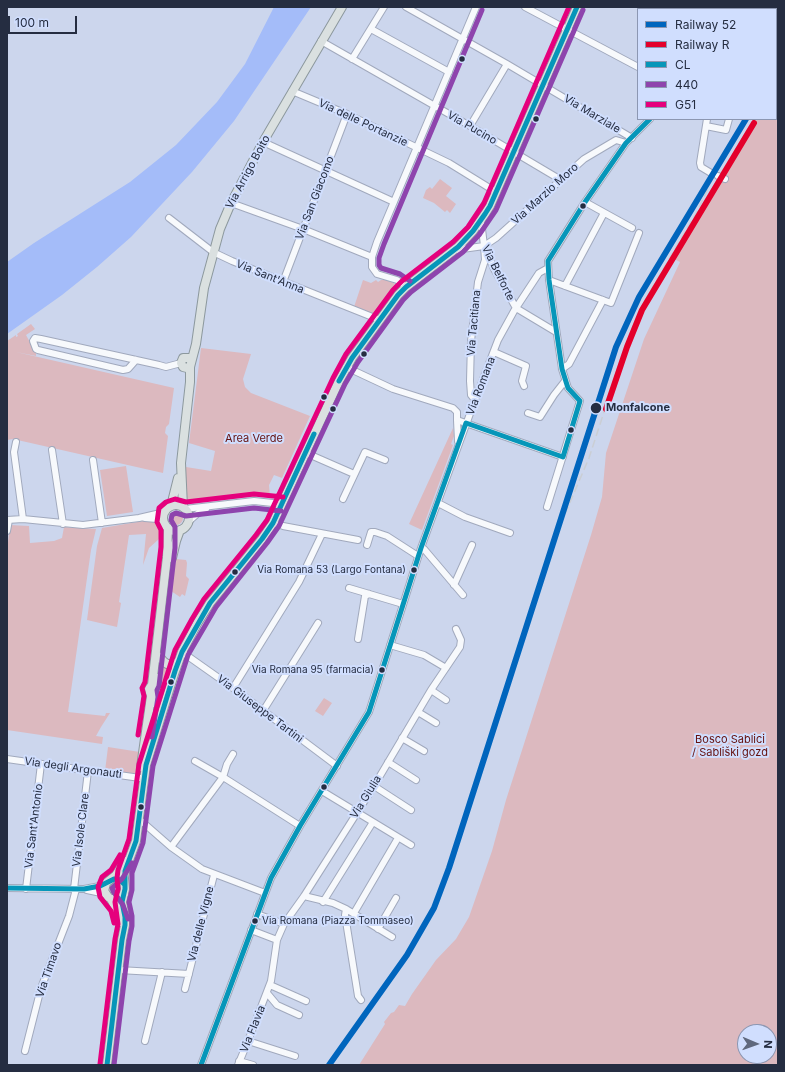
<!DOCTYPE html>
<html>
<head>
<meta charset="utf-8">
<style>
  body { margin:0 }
  #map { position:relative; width:785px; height:1072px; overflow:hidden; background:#ccd6ed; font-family:Inter,sans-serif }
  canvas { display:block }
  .frame { position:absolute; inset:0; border:8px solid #252d41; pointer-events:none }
  .legend { position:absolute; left:637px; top:8px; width:140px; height:112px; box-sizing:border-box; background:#d0defe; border:1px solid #8c97b2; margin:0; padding:5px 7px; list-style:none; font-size:12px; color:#252d41 }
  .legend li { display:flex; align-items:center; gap:8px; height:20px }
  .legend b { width:20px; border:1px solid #8c97b2 }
  .north { position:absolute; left:737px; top:1024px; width:40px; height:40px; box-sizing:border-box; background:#d0defe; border:1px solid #8c97b2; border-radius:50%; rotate:92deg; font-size:11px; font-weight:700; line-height:16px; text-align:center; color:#252d41 }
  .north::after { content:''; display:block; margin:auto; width:14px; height:18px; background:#5f687d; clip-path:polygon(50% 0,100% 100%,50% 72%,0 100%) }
  .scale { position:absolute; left:8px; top:16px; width:69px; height:18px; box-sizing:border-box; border:2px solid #252d41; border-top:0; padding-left:5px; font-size:12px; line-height:14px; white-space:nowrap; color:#252d41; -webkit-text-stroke:3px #d0defe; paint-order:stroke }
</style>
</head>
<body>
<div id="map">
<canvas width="785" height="1072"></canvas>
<div class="frame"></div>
<ul class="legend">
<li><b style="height:5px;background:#0065bd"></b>Railway 52</li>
<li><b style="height:5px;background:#e4002b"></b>Railway R</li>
<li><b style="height:5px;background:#0696b9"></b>CL</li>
<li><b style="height:5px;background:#8e44ad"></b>440</li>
<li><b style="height:5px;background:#e5007d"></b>G51</li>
</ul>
<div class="north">N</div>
<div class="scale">100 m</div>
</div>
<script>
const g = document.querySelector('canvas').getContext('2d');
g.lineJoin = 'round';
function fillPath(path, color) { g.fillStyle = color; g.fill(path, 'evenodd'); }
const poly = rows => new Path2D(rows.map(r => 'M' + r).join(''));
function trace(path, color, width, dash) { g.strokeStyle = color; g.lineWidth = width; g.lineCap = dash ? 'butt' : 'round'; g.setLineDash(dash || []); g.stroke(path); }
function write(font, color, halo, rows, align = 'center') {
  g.font = font + ' Inter,sans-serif'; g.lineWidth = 4; g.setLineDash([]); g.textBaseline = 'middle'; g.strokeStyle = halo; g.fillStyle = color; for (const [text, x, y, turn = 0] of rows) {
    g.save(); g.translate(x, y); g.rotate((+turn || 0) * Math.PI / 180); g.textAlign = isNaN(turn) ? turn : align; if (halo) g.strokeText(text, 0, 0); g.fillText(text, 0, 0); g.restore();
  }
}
const green = poly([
  [778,79,778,1065,359,1065,385,1024,384,1022,391,1013,394,1012,399,1005,405,1006,412,994,436,960,456,939,469,917,492,851,506,800,591,535,602,497,606,453,644,339,680,262,674,259,694,222,711,196,717,178,754,119,776,119,776,82],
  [745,1032,769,1032,769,1056,745,1056],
  [440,179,452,188,446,196,456,204,450,213,447,210,445,212,434,203,423,198,426,190,430,187,432,189],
  [363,280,371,283,376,280,378,282,381,280,385,280,392,282,398,286,376,315,354,307],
  [31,324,35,329,26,335,36,353,36,356,16,352,174,388,169,424,166,427,165,433,168,436,163,473,13,439,7,440,7,341,16,335,16,337,18,336,17,334],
  [201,348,251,354,243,379,245,387,251,393,310,416,282,478,274,475,269,485,270,497,264,497,265,495,193,503,186,501,186,467,211,471,215,451,189,443],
  [453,428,454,436,451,444,453,445,422,530,409,524],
  [126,466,133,512,107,516,100,470],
  '169 518a7 7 0 1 1 14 0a7 7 0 1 1-14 0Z',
  [143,521,153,522,159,524,162,528,165,536,159,539,149,548,143,565,146,534,129,535,119,602,121,603,117,627,87,620,97,546,102,528],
  [10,525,29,526,30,543,54,541,62,538,64,527,96,529,91,550,68,712,105,716,106,713,110,713,101,727,96,736,103,737,102,744,7,730,7,551],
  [176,559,186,560,187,563,186,576,189,579,185,596,182,594,180,597,171,591],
  [162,667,173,668,167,688,165,689,160,688,160,685],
  [324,698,332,703,323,716,315,711],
  [108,747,140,752,138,776,105,771]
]);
const water = poly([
  [274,7,311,7,234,121,192,172,131,237,97,267,62,295,7,334,7,262,34,243,130,182,176,145,217,102,245,64]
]);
const minor = poly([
  [406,7,507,64,632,138],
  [525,7,638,67],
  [648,7,652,9],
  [763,7,763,9],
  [714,9,715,7],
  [776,14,778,10],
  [371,29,449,72],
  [321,41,470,126,561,180],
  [352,59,384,7],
  [292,91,347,114,449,163,496,192],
  [707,119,700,163,701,167,711,173],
  [470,126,507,64],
  [706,126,726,130,729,119],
  [263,142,394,202],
  [718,176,725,179],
  [585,202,632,228],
  [231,203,303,229,372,257],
  [169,218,213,252,232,261,380,320],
  [481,220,484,246,494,269,516,308,556,332],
  [455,250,484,246,496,238,584,159,616,140,626,143],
  [549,280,611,303,639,233],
  [283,282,347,114],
  [565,286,604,213],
  [406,287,397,280,377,274,372,267,372,257,377,242,476,7],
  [494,352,526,366,522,381,524,386],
  [136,360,128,369,123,370,38,350,36,349,33,341,35,338,41,339,159,365,166,367,181,363],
  [346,367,393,389,453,408,457,412,457,420,563,457],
  [562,369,569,364,603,300],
  [475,400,471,395,470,381,471,341,478,282,485,260,484,246],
  [528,413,540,417,554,395,565,381],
  [457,420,458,441],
  [16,442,14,452,23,519],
  [52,450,63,524],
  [306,453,354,474],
  [93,460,102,523],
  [343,499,365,452,385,460],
  [438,503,465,517,510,533],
  [547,507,580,401,568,388,562,369,549,280,548,261,585,202,626,143,650,119],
  [185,509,254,501,282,504],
  [145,518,157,519,165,524],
  [7,520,23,519,83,525,139,518,165,512],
  [188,522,197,514,206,509],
  [273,523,283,526,358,540],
  [7,531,9,520],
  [367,545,371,532,375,532,387,536,418,556],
  [421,548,424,549,463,595],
  [454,585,472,545],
  [349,588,403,604],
  [358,639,365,596,369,594],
  [390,645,424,655,446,668],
  [182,652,233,688,337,766],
  [233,688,299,582,322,534],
  [431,690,446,700],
  [263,711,318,623],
  [418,712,436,723],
  [402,738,424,751],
  [7,759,140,778],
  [195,761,223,777,300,826],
  [388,762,416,780],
  [374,786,411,810],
  [322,791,411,845],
  [139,819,171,847,202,869,265,893],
  [171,847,223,777,227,764,233,754],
  [7,888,84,889,100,886,106,883],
  [26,889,41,764],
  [74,889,88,771],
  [87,890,106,894],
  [304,896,333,903,346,909,392,937],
  [323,902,373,822],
  [346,909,345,915,358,996,361,1000],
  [354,913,398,838],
  [257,914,284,924],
  [378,929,396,898],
  [251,930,277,940],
  [119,970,189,974],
  [270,985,306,1001],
  [185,989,214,875],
  [267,993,277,1005,299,1015],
  [145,1041,162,972],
  [248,1041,295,1056],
  [25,1051,41,988,69,916,76,889],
  [239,1061,253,1065],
  [201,1065,271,878,300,826,369,712,421,548,475,400,498,340,514,311,539,273,548,268],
  [238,1065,248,1041,271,981,277,940,284,924,304,896,374,786,431,690,460,647,461,640,456,629]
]);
const major = poly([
  [189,358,183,358,181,363,183,367,187,368,190,367],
  '163 518a13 13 0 1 1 26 0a13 13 0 1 1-26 0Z',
  [171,506,178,478],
  [183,507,181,463,190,382,190,367,196,344,204,288,220,229,231,203,263,142,342,7],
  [172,558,176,541,180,530],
  [160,657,163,661,167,664,172,664,178,662],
  [154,703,155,696,158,692,156,686,157,678],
  [141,767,151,696,149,689,152,685,167,557,168,528],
  [124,894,119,899,111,899,108,897,104,891,106,883,116,875,125,861],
  [111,899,119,914,121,922],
  [107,1065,122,940,125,925,125,917,122,902,125,889,124,878,125,871,136,841,146,765,174,674,182,652,198,622,210,603,262,539,273,523,339,381,352,358,398,295,406,287,458,247,473,231,485,214,490,206,577,7]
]);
const rail = poly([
  [565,514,589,458,624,351,638,316,649,293,698,210,713,177]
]);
const bus1 = poly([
  [339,381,352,358,398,295,406,287,458,247,473,231,485,214,490,206,577,7],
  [7,888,84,889,100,886,114,879,120,880,124,884],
  [107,1065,122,940,125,925,125,917,122,902,125,889,125,871,136,841,146,765,175,671,182,652,210,603,262,539,273,523,314,434],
  [201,1065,271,878,300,826,369,712,421,548,466,423,563,457,580,401,568,388,562,369,549,280,548,261,585,202,626,143,650,119]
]);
const bus2 = poly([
  [410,281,400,274,381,268,379,265,379,258,384,244,482,10],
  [152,737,158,697,157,690,159,686,175,548,175,527,171,520,172,515,176,513,186,516,254,508,281,511],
  [128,919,123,905,113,891,112,888,122,879,132,863],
  [114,1065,129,941,132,926,132,916,129,902,132,890,132,873,143,843,153,766,188,655,216,607,267,543,279,526,345,384,358,362,403,300,411,292,463,252,479,235,496,210,583,10]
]);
const bus3 = poly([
  [138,735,144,696,142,688,145,682,161,547,161,530,157,522,159,508,166,502,175,499,186,502,254,494,283,497],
  [114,923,111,911,100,897,98,887,102,877,111,870,120,855],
  [100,1064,115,939,118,924,115,902,118,889,117,878,118,870,129,839,139,764,175,650,192,619,204,599,256,535,267,520,333,378,346,354,393,290,402,281,453,242,468,227,484,203,569,7]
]);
const rail1 = poly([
  [329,1065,407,955,434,908,449,868,616,347,639,297,746,119]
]);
const rail2 = poly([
  [606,409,627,347,642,310,754,123]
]);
const markers = [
  [462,59,3.5,"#252d41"],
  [536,119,3.5,"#252d41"],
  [583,206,3.5,"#252d41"],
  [364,354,3.5,"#252d41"],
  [324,397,3.5,"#252d41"],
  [596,408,6,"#252d41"],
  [333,409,3.5,"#252d41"],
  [571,430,3.5,"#252d41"],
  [414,570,3.5,"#252d41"],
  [235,572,3.5,"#252d41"],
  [382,670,3.5,"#252d41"],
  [171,682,3.5,"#252d41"],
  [324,787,3.5,"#252d41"],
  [141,807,3.5,"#252d41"],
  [255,921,3.5,"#252d41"]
];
const busNames = [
  ["Via Romana 53 (Largo Fontana)",406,570],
  ["Via Romana 95 (farmacia)",374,670],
  ["Via Romana (Piazza Tommaseo)",262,921,"left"]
];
const streetNames = [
  ["Via Marziale",592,114,31],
  ["Via delle Portanzie",363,123,25],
  ["Via Pucino",472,128,30],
  ["Via Arrigo Boito",248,172,-62],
  ["Via Marzio Moro",545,194,-42],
  ["Via San Giacomo",315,198,-69],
  ["Via Belforte",498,273,64],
  ["Via Sant'Anna",270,277,22],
  ["Via Tacitiana",474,323,-85],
  ["Via Romana",481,386,-69],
  ["Via Giuseppe Tartini",260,709,37],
  ["Via degli Argonauti",73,768,8],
  ["Via Giulia",366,797,-58],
  ["Via Sant'Antonio",34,826,-83],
  ["Via Isole Clare",81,830,-83],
  ["Via delle Vigne",201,924,-76],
  ["Via Timavo",49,970,-71],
  ["Via Flavia",253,1029,-68]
];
const stopNames = [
  ["Monfalcone",606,408]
];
const parkNames = [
  ["Area Verde",254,439],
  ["Bosco Sablici",730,740],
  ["/ Sabliški gozd",730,753]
];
fillPath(green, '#dcb9bf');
fillPath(water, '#a4bcf9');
trace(minor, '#a1a9bd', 8);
trace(major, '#8c989d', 10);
trace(minor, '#f7f9fc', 6);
trace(major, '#dae0e0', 8);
trace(rail, '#caced4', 1.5, [8, 4]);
trace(bus1, '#0696b9', 5);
trace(bus2, '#8e44ad', 5);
trace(bus3, '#e5007d', 5);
trace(rail1, '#0065bd', 6);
trace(rail2, '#e4002b', 6);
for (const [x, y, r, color] of markers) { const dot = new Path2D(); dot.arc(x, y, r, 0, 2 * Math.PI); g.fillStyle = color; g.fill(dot); trace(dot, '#d0defe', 1.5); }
write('10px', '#252d41', '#d0defe', busNames, 'right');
write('11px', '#252d41', '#d0defe', streetNames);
write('bold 11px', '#252d41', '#d0defe', stopNames, 'left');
write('11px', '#65110f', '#d0defe', parkNames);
</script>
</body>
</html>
